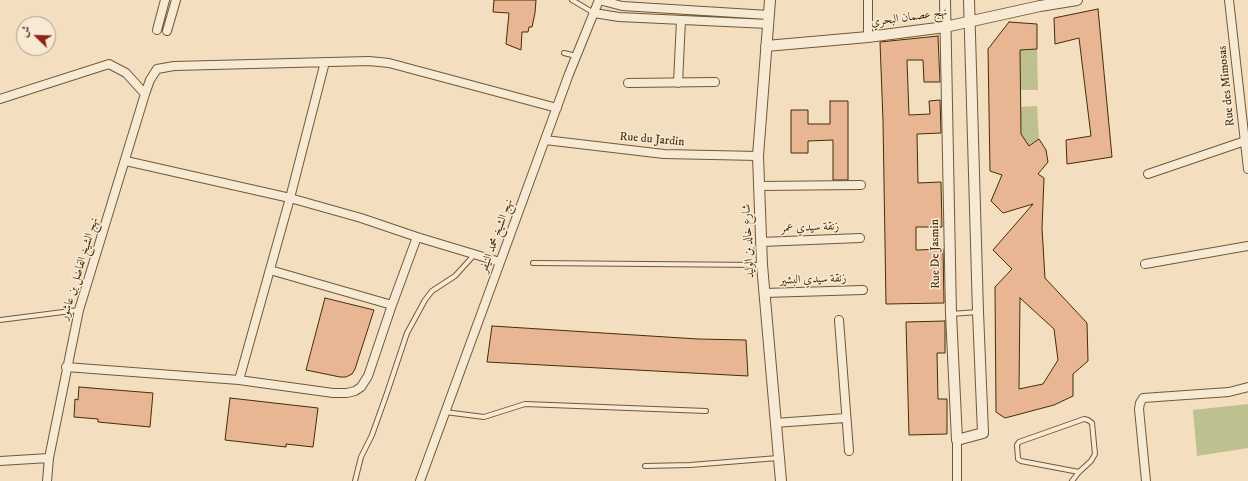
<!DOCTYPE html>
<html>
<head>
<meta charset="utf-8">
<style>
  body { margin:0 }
  #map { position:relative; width:1248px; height:481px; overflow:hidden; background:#f3debf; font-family:"IM FELL DW Pica",Amiri,serif }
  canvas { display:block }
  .north { position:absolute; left:16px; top:16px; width:40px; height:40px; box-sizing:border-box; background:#f7ead5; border:1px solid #af9e83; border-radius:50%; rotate:293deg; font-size:11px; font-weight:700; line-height:16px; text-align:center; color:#442d08 }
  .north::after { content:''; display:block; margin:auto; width:14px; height:18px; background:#8f2418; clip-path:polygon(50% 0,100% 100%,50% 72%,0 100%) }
</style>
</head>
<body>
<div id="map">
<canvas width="1248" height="481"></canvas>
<div class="north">ش</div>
</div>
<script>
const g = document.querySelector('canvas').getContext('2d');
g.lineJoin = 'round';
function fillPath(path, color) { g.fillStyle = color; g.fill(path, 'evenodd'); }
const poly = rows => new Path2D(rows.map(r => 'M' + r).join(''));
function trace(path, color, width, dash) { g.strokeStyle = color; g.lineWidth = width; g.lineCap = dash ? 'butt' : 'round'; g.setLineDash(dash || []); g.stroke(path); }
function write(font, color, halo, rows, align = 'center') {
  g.font = font + ' "IM FELL DW Pica",Amiri,serif'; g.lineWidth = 3; g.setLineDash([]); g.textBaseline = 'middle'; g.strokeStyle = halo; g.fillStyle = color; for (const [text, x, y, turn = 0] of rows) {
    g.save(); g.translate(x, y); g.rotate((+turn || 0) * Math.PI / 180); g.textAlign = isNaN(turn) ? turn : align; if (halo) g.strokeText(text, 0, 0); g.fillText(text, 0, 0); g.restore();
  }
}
const green = poly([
  [1037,49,1038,90,1020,90,1020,50],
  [1037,106,1039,139,1029,146,1021,134,1020,107],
  [1248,404,1248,448,1197,456,1193,410]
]);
const building = poly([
  [494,0,536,0,535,13,532,27,529,27,528,32,522,32,521,50,506,44,509,13,493,12,494,0],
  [1098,9,1112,157,1067,164,1066,140,1091,136,1079,38,1055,44,1054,18,1098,9],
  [1009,22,1037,24,1037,49,1020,50,1021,134,1029,146,1039,139,1046,150,1048,162,1038,174,1044,178,1042,228,1045,278,1087,323,1088,361,1073,374,1073,396,1054,405,1005,418,996,412,995,287,1012,269,993,250,1033,204,1003,213,991,201,1002,175,990,171,988,49,1009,22],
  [1020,298,1054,329,1058,360,1043,384,1019,389,1020,298],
  [938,36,940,82,924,82,923,60,907,60,909,115,930,114,929,101,940,100,941,133,917,134,918,183,941,182,942,227,916,227,916,250,943,249,944,303,886,304,883,121,880,42,938,36],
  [830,101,848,101,848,180,833,180,833,140,808,141,808,153,791,153,791,110,808,110,808,124,830,124,830,101],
  [325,298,374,310,355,369,352,374,346,377,340,377,306,370,325,298],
  [945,321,945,353,937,353,938,399,947,399,947,434,909,435,906,322,945,321],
  [492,326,698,339,746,340,748,376,487,362,492,326],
  [79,387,153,393,150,427,98,422,98,419,74,417,75,399,78,400,79,387],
  [230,398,318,408,313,447,286,444,286,447,225,440,230,398]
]);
const service = poly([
  [572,0,594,13],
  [564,53,576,56],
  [533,263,761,265],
  [951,314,978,312],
  [0,320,79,310],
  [445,412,484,417,525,404,706,411],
  [645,466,690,465,778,458],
  [355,481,361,457,372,435,387,393,407,333,425,300,432,291,455,276,475,254],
  [1072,481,1079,472,1091,461,1095,454,1092,423,1088,420,1084,419,1019,442,1017,445,1018,459,1021,461,1079,472]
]);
const minor = poly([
  [599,0,622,6,769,15],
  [868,0,868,37],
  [1229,0,1248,169],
  [594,13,619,17,768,24],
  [157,30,165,0],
  [167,31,176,0],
  [628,83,715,82],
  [678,83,681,20],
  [0,99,109,64,126,73,145,94],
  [545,140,664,154,758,156],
  [126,161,290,198,361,218,417,237,500,262],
  [1148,174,1245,141],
  [759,186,861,185],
  [761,242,860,238],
  [1145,264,1248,246],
  [270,270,392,305],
  [764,293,863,290],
  [839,320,849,451],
  [66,367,239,380,333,393,347,393,355,391,361,387,368,376,392,305,417,237],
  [239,380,290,198,325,62],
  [775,423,845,418],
  [957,440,957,481],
  [0,461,49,458],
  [47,481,49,458,79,310,145,94,150,80,157,69,174,66,369,61,389,63,557,108],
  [420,481,569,74,599,0],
  [1146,481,1139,409,1140,403,1143,398,1229,392,1248,387]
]);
const tertiary = poly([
  [770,0,758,156,762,265,781,481],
  [945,0,951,314,957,440,983,433,978,312,969,0],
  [766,46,868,37,945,27,1040,6,1077,0]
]);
const streetNames = [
  ["نهج عصمان البحري",909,18,-8],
  ["Rue des Mimosas",1227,86,-96],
  ["Rue du Jardin",652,140,5],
  ["زنقة سيدي عمر",810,228,-2],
  ["نهج الشيخ محمد النيفر",497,236,-70],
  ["شارع خالد بن الوليد",749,241,-93],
  ["Rue De Jasmin",936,254,-91],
  ["نهج الشيخ الفاضل بن عاشور",80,269,-73],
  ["زنقة سيدي البشير",813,280,-2]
];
fillPath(green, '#bfc08f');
fillPath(building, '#e8b692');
trace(building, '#442d08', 1);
trace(service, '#705936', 6);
trace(minor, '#705936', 10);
trace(tertiary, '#705936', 12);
trace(service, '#f7ead5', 4);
trace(minor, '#f7ead5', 8);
trace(tertiary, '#f7ead5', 10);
write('12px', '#442d08', '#f7ead5', streetNames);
</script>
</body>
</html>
